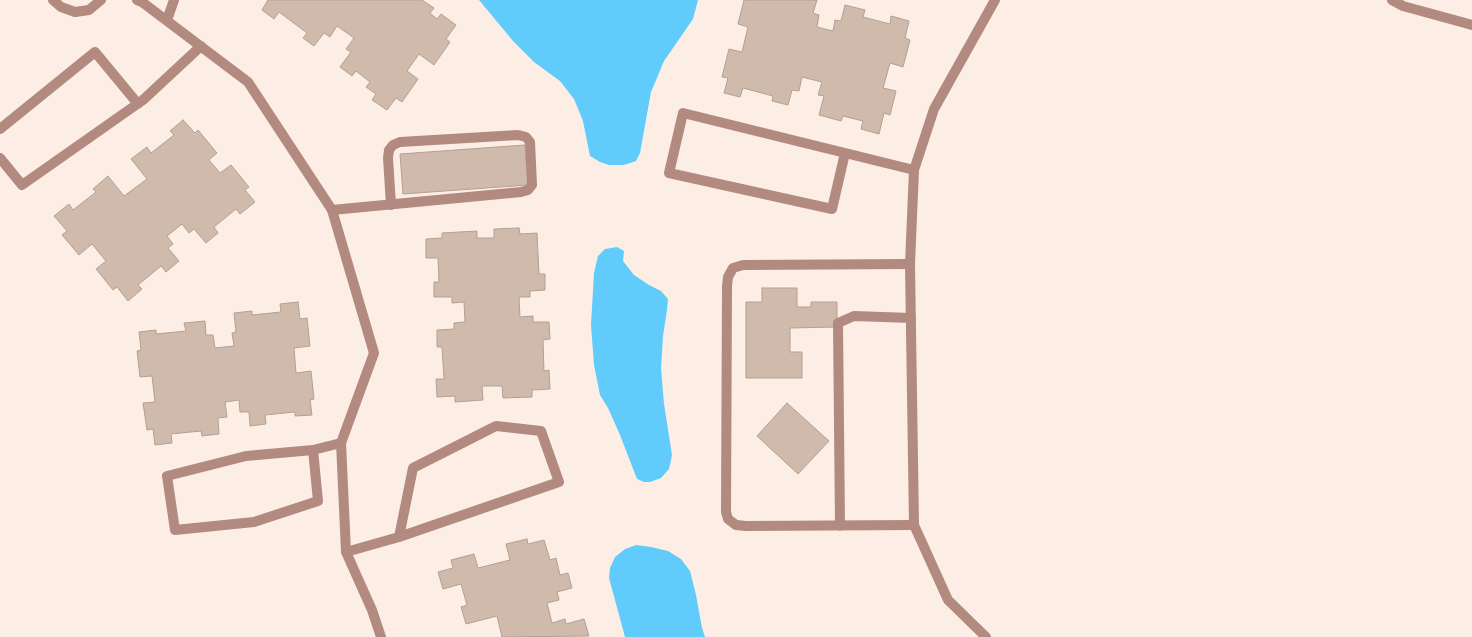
<!DOCTYPE html>
<html>
<head>
<meta charset="utf-8">
<style>
  body { margin:0 }
  canvas { display:block; background:#fceee5 }
</style>
</head>
<body>
<canvas width="1472" height="637"></canvas>
<script>
const g = document.querySelector('canvas').getContext('2d');
g.lineJoin = 'round';
function fillPath(path, color) { g.fillStyle = color; g.fill(path, 'evenodd'); }
const poly = rows => new Path2D(rows.map(r => 'M' + r).join(''));
function trace(path, color, width, dash) { g.strokeStyle = color; g.lineWidth = width; g.lineCap = dash ? 'butt' : 'round'; g.setLineDash(dash || []); g.stroke(path); }
const water = poly([
  [479,0,698,0,693,19,664,61,651,92,640,153,636,161,624,165,609,165,600,162,590,156,583,121,574,99,560,81,534,62,513,41],
  [617,247,624,251,623,261,634,275,649,285,661,291,668,299,667,310,663,336,661,368,664,404,672,455,669,469,661,478,650,482,644,482,637,479,620,435,608,408,600,395,594,365,591,325,594,273,598,256,605,249],
  [636,545,651,547,668,551,681,559,690,571,696,595,702,628,705,637,625,637,609,578,610,568,615,557,625,549]
]);
const building = poly([
  [268,0,422,0,434,8,430,13,437,19,441,14,456,25,446,39,450,42,434,65,419,54,407,71,418,79,402,102,396,98,387,110,372,100,376,94,366,87,370,82,356,71,352,76,340,67,351,52,346,49,354,38,337,26,330,37,324,33,314,46,303,38,307,33,279,12,274,19,262,10,268,0],
  [744,0,817,0,813,13,819,15,817,27,833,31,835,20,841,21,845,5,865,10,863,17,890,24,891,16,909,21,905,38,910,40,903,67,890,63,883,88,896,91,890,115,884,113,879,134,861,129,863,121,843,116,841,121,819,115,824,96,818,95,822,82,802,77,799,91,792,90,788,105,772,101,773,96,743,88,740,97,724,93,728,78,722,77,729,49,742,52,748,27,738,24,744,0],
  [183,120,195,133,198,130,217,153,209,160,220,173,231,165,249,187,245,190,255,202,240,214,236,209,214,227,218,233,206,243,194,229,189,233,182,224,167,236,173,244,168,248,179,261,166,272,161,266,138,285,142,289,128,301,117,287,113,290,96,269,106,261,92,244,79,255,62,235,67,231,54,216,69,204,73,210,96,192,93,189,108,176,124,196,147,179,131,159,147,147,151,153,174,135,170,131,183,120],
  [525,145,528,185,403,194,400,154,525,145],
  [519,228,520,234,537,233,539,274,545,274,545,290,530,291,530,297,519,297,520,317,533,316,533,322,549,322,550,339,543,340,544,371,549,370,550,389,532,390,532,397,503,398,502,386,482,386,483,400,455,402,455,396,437,397,436,379,444,379,442,347,437,347,437,330,454,329,454,323,465,322,464,302,452,303,452,297,434,297,434,282,439,282,438,258,426,258,426,239,442,238,442,233,477,231,477,238,494,238,494,229,519,228],
  [762,288,797,288,797,307,811,307,811,302,837,302,837,327,790,328,790,352,802,352,802,378,746,378,746,302,762,302,762,288],
  [298,302,300,319,307,318,310,346,294,348,296,373,311,371,314,399,310,400,312,415,295,416,295,412,265,415,266,424,250,426,249,412,240,412,239,400,225,402,227,417,218,418,219,434,202,436,201,431,171,434,172,443,155,445,153,429,147,430,143,403,155,402,152,376,140,377,137,351,141,350,139,332,156,330,156,334,186,331,184,323,205,321,206,335,213,335,215,348,234,346,232,333,236,332,234,313,252,311,252,315,281,312,280,304,298,302],
  [787,403,829,441,798,474,757,436,787,403],
  [527,539,528,544,544,540,550,560,556,558,560,575,568,573,572,588,557,592,559,600,547,603,552,623,565,619,566,624,584,619,589,636,502,637,497,616,466,624,461,607,467,605,461,584,443,589,438,572,453,568,451,560,474,554,478,568,510,560,506,544,527,539]
]);
const service = poly([
  [167,20,174,0],
  [0,129,95,52,138,104],
  [845,153,832,209,669,173,683,113,914,170],
  [0,158,22,185,143,100,201,46],
  [332,210,521,192,528,190,532,185,530,142,526,137,518,135,400,142,393,145,389,150,388,158,391,205],
  [910,264,743,265,733,268,728,277,727,286,726,512,728,519,736,525,746,526,914,525],
  [313,450,318,501,254,522,175,530,167,476,246,456,313,450,341,443],
  [840,526,838,323,854,316,911,318],
  [346,552,399,537,559,482,541,431,496,426,413,468,399,537]
]);
const minor = poly([
  [53,0,61,7,75,12,89,10,101,0],
  [137,0,142,2,248,82,332,210,374,353,341,443,346,552,372,610,381,637],
  [1392,0,1403,6,1472,25],
  [986,637,948,600,914,525,910,264,914,170,934,109,995,0]
]);
fillPath(water, '#61ccfc');
fillPath(building, '#d0baac');
trace(building, '#b59f92', 1);
trace(service, '#b38a7f', 10);
trace(minor, '#b38a7f', 10);
</script>
</body>
</html>
